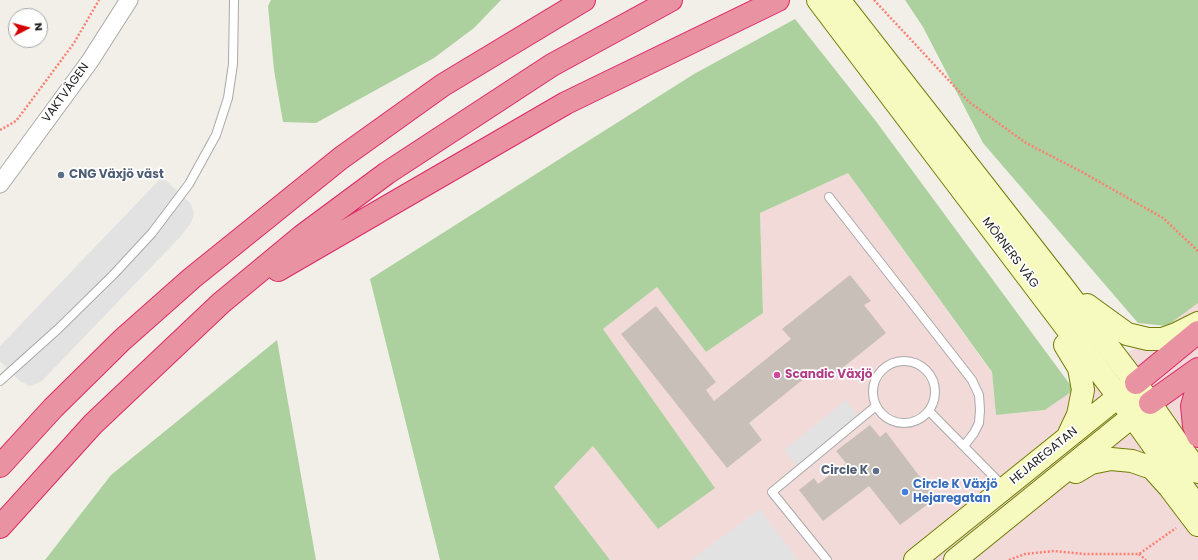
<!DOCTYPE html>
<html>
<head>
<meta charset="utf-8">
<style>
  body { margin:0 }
  #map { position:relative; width:1198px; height:560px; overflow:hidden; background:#f2efe9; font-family:Poppins,sans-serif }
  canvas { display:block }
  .north { position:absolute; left:8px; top:8px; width:40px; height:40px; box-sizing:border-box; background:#fff; border:1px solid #a7a7a7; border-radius:50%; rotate:84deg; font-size:11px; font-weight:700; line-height:16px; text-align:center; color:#222 }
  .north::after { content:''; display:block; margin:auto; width:14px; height:18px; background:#d40000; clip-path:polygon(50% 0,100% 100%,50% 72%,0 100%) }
</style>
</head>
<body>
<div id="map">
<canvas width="1198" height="560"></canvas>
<div class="north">N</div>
</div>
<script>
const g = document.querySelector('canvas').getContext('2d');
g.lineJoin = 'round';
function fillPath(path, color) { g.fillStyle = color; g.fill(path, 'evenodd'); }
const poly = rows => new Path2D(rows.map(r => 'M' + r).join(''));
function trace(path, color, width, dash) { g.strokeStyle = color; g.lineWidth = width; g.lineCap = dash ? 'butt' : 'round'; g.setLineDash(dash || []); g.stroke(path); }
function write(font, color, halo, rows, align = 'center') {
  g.font = font + ' Poppins,sans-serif'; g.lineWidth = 3.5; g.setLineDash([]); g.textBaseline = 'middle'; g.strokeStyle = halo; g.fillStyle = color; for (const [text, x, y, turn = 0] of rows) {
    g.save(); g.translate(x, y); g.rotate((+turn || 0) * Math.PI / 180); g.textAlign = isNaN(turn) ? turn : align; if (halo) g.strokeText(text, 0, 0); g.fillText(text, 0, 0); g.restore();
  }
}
const commercial = poly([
  [848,173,992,373,996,415,1045,410,1178,318,1198,302,1198,560,610,560,554,487,594,445,658,529,714,487,603,329,657,287,706,352,763,313,760,213]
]);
const forest = poly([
  [271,0,501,0,474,28,434,58,316,123,283,122,274,70,268,6],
  [905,0,1198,0,1198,303,1167,326,1138,323,983,143,923,27],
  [795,19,875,120,1074,390,1045,410,996,415,992,372,848,173,760,213,763,313,706,352,657,287,603,329,715,488,658,529,593,446,554,487,610,560,440,560,370,279,694,74],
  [277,340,316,560,45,560,111,475]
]);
const parking = poly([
  [162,177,191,204,194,214,191,223,180,237,42,381,30,386,20,381,0,361,0,346],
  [846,400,859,417,797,466,784,450],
  [760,509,798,560,691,560]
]);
const building = poly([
  [850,275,871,301,864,305,886,333,826,381,816,369,749,423,762,440,727,468,621,334,656,306,716,382,706,390,714,401,791,339,782,329],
  [870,425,880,437,886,432,936,498,900,525,869,486,823,521,799,490,814,478,818,484,846,463,836,451]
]);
const path = poly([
  [874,0,969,102,1026,143,1082,172,1163,218,1198,251],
  [0,130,16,121,31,101,74,43,99,0],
  [1139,554,1146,560],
  [1009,560,1025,554,1054,551,1084,554,1139,554,1176,528]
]);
const lane = poly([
  [829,197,972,380,979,395,980,410,979,423,974,433,964,446],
  '873 392a31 31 0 1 1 62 0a31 31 0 1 1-62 0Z',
  [0,381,58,329,114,274,152,233,189,184,216,135,228,98,233,64,234,0],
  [929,411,1004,487],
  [827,560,772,492,876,406]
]);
const street = poly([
  [0,184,90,61,129,0]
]);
const secondary = poly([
  [818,0,1118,396,1198,508],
  [839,0,1060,283,1136,383,1198,472],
  [1087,305,1127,334,1148,339,1162,339,1176,334,1198,323],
  [1065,345,1079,368,1083,390,1078,415,1069,434],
  [1076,472,1091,463,1111,459,1132,461,1152,468,1170,488,1198,525],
  [915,560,1129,388],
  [955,560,1144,407]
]);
const highway = poly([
  [278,270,566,103,778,0],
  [1136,383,1198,332],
  [1198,385,1192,406,1194,426,1198,436],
  [1150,403,1198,369],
  [0,466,53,408,122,340,192,278,341,158,443,85,584,0],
  [0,527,93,424,221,303,302,236,387,173,552,65,671,0]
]);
const markers = [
  [61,175,4,"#5c6f8a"],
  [777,375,4,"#d1479c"],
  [876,471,4,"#5c6f8a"],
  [905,492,4,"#3f7fe0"]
];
const streetNames = [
  ["VAKTVÄGEN",66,93,-54],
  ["MÖRNERS VÄG",1010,253,53],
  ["HEJAREGATAN",1044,456,-39]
];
const serviceNames = [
  ["CNG Växjö väst",69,175],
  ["Circle K",868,471,"right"]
];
const hotelNames = [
  ["Scandic Växjö",785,375]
];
const shopNames = [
  ["Circle K Växjö",913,485],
  ["Hejaregatan",913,499]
];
fillPath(commercial, '#f2dad9');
fillPath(forest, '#add19e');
fillPath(parking, '#e2e2e2');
fillPath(building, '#c7bfb8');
trace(lane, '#a9a9a9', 10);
trace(street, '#a9a9a9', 19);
trace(secondary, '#707d05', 24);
trace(highway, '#dc2a67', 24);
trace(path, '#fa8072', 2.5, [2, 2]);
trace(lane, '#fff', 8);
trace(street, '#fff', 17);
trace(secondary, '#f7fabf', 22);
trace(highway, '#e892a2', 22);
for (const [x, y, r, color] of markers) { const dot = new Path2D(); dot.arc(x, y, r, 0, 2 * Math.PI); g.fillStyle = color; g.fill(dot); trace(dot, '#fff', 1.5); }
write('12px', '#222', '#fff', streetNames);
write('bold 12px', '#4e5e75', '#fff', serviceNames, 'left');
write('bold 12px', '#b23c85', '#fff', hotelNames, 'left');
write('bold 12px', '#366cbe', '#fff', shopNames, 'left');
</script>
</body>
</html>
